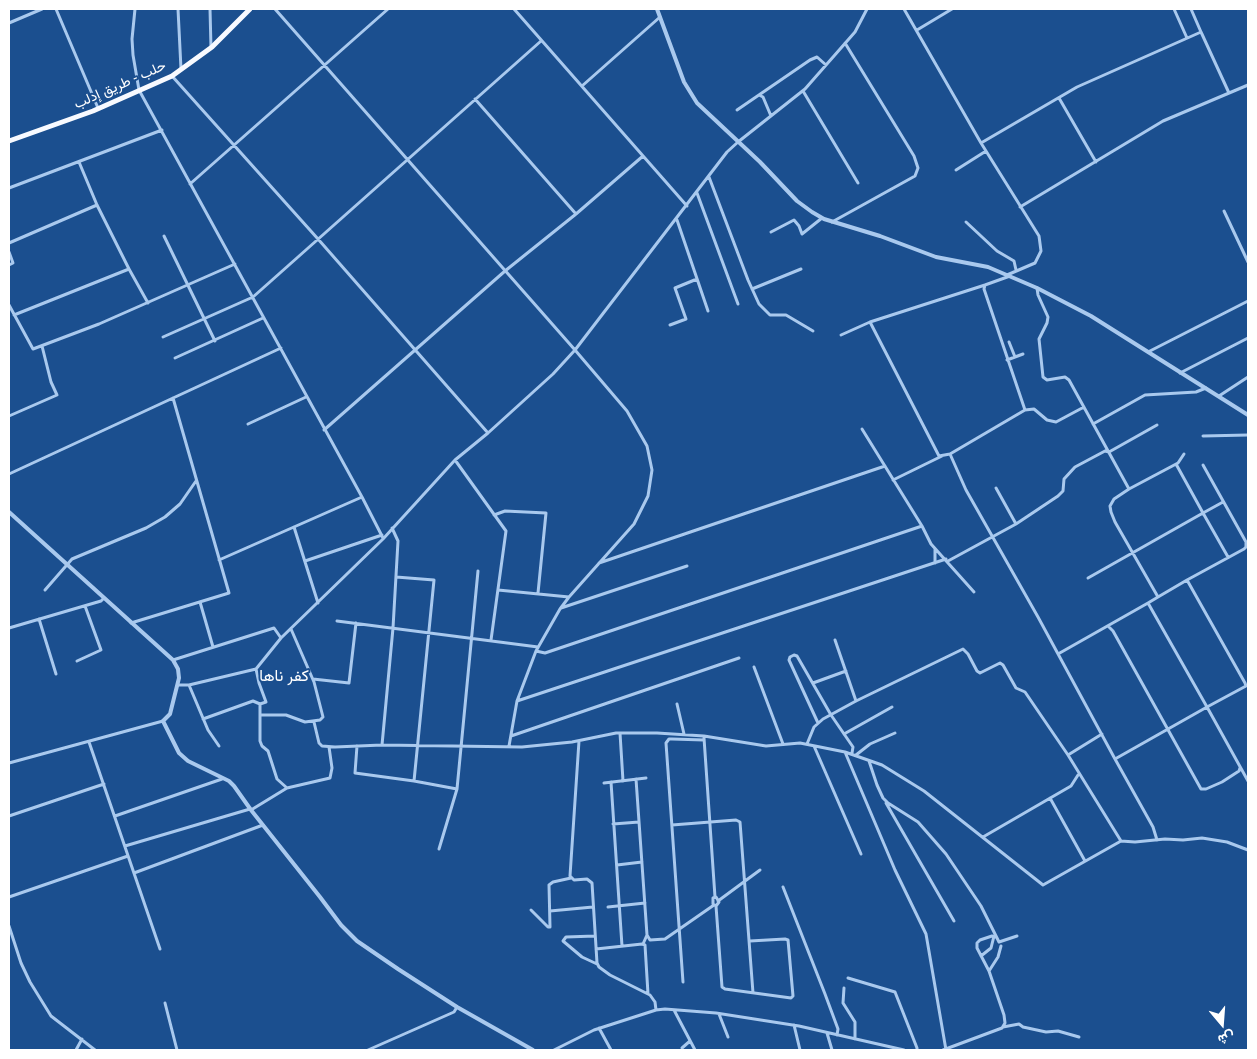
<!DOCTYPE html>
<html>
<head>
<meta charset="utf-8">
<style>
  body { margin:0 }
  #map { position:relative; width:1257px; height:1059px; overflow:hidden; background:#1b4f8f; font-family:"Noto Sans",Vazirmatn,sans-serif }
  canvas { display:block }
  .frame { position:absolute; inset:0; border:10px solid #fff; pointer-events:none }
  .north { position:absolute; left:1197px; top:999px; width:50px; height:50px; -webkit-text-stroke:4px #1b4f8f; paint-order:stroke; rotate:162deg; font-size:14px; font-weight:700; line-height:20px; text-align:center; color:#fff }
  .north::after { content:''; display:block; margin:auto; width:18px; height:22px; background:#fff; clip-path:polygon(50% 0,100% 100%,50% 72%,0 100%) }
</style>
</head>
<body>
<div id="map">
<canvas width="1257" height="1059"></canvas>
<div class="frame"></div>
<div class="north">ش</div>
</div>
<script>
const g = document.querySelector('canvas').getContext('2d');
g.lineJoin = 'round';
const poly = rows => new Path2D(rows.map(r => 'M' + r).join(''));
function trace(path, color, width, dash) { g.strokeStyle = color; g.lineWidth = width; g.lineCap = dash ? 'butt' : 'round'; g.setLineDash(dash || []); g.stroke(path); }
function write(font, color, halo, rows, align = 'center') {
  g.font = font + ' "Noto Sans",Vazirmatn,sans-serif'; g.lineWidth = 4; g.setLineDash([]); g.textBaseline = 'middle'; g.strokeStyle = halo; g.fillStyle = color; for (const [text, x, y, turn = 0] of rows) {
    g.save(); g.translate(x, y); g.rotate((+turn || 0) * Math.PI / 180); g.textAlign = isNaN(turn) ? turn : align; if (halo) g.strokeText(text, 0, 0); g.fillText(text, 0, 0); g.restore();
  }
}
const minor = poly([
  [56,9,98,108],
  [135,9,132,39,133,55,139,90,362,497,383,538],
  [178,9,181,69],
  [210,9,211,48],
  [275,9,575,350,627,411,647,446,652,470,648,496,634,524,569,597,560,609,536,651,517,701,509,746],
  [514,9,687,206],
  [904,9,981,143,1039,236,1041,251,1035,263,1007,275],
  [1174,9,1187,38],
  [9,23,42,9],
  [917,30,952,9],
  [1201,32,1229,93],
  [172,76,318,239,488,433],
  [582,86,660,17],
  [803,91,858,183],
  [759,95,763,97,771,116],
  [1059,98,1096,162],
  [475,99,576,214],
  [737,110,810,60,817,57,826,65],
  [981,143,1077,87,1201,32,1191,9],
  [956,170,986,151],
  [709,177,748,280,759,304,770,315,786,315,813,331],
  [190,184,388,9],
  [9,188,162,130],
  [697,193,738,304],
  [1020,207,1163,121,1248,85],
  [1224,211,1248,262],
  [677,220,708,311],
  [832,222,915,176,918,168,914,156,845,43],
  [966,222,997,251,1014,261,1016,270],
  [771,232,794,220,799,226,802,234,822,218],
  [164,236,215,341],
  [9,243,97,205],
  [9,252,13,263,9,265],
  [129,269,148,303],
  [1010,276,985,285,984,289,1025,410],
  [985,285,870,322,939,456,950,454,1025,410,1034,409,1047,420,1056,422,1084,407],
  [1037,288,1038,295,1048,317,1047,323,1039,339,1043,377,1047,380,1065,377,1069,380,1129,489],
  [752,289,801,269],
  [9,305,33,349,99,324,235,264],
  [14,315,129,269,97,205,79,162],
  [670,325,686,319,675,288,697,279],
  [841,335,870,322],
  [163,337,253,297,541,41],
  [1009,342,1015,357],
  [1148,352,1248,301],
  [175,358,263,318],
  [1007,360,1023,354],
  [1180,373,1248,338],
  [1219,396,1248,377],
  [9,416,57,395,51,382,42,346],
  [248,424,306,397],
  [1093,424,1145,395,1196,392,1206,388],
  [862,429,922,526,931,544,974,592],
  [324,430,505,271,576,214,643,156],
  [1203,436,1248,435],
  [950,454,966,490,1038,617,1115,759,1207,707,1248,781],
  [455,460,506,531,491,640],
  [1176,464,1203,513,1223,502],
  [9,474,281,348],
  [893,480,942,456],
  [996,488,1016,524],
  [494,515,505,511,546,513,538,593],
  [294,527,318,603],
  [219,560,362,497],
  [305,561,382,535],
  [948,561,1016,524,1058,496,1063,491,1064,479,1075,467,1105,451,1109,452,1157,425],
  [599,563,885,466],
  [935,563,935,549],
  [396,577,434,580,414,781],
  [1088,578,1203,513,1228,557],
  [1187,580,1245,683,1246,686,1207,707,1148,603,1158,597,1187,580,1244,549,1246,547,1246,542,1203,465],
  [45,590,72,559,146,528,165,517,180,504,196,481],
  [498,590,569,597],
  [1158,597,1115,522,1111,512,1110,506,1114,499,1129,489,1178,463,1184,454],
  [200,602,213,647],
  [561,608,687,566],
  [39,619,56,674],
  [337,621,538,647],
  [131,623,229,593,173,398],
  [1108,626,1113,631,1201,789,1206,789,1222,782,1239,771,1240,768],
  [9,628,101,601,104,598],
  [835,640,856,701],
  [536,651,545,653,922,526],
  [1058,654,1148,603],
  [173,660,274,628,281,638],
  [77,661,101,650,85,606],
  [754,667,783,744],
  [256,669,259,683,266,702,260,704],
  [313,679,349,683,356,623],
  [813,683,846,671],
  [178,685,189,685,256,669,281,638,383,539,455,460,488,433,553,374,575,350,727,152,738,142,805,89,855,32,867,9],
  [189,685,208,730,219,746],
  [517,701,946,559],
  [677,704,684,734],
  [260,715,260,741,262,746,268,751,277,779,287,788],
  [203,719,253,701,260,704,260,715,286,715,305,722,320,720,323,717,314,682,291,629],
  [314,722,319,743,322,746,335,747,382,745,522,747,572,742,616,733,657,733,704,736,766,746,800,743,845,752,882,765,924,791,1043,885,1121,841,1068,755],
  [818,723,789,660,790,657,794,655,797,656,831,715,853,747,852,753],
  [620,733,623,781],
  [844,734,892,707],
  [511,736,739,658],
  [704,738,715,897],
  [579,741,570,876,574,880,587,879,592,883,597,963,599,967,610,975,650,995,655,1002,656,1010],
  [89,742,160,949],
  [807,744,814,727,823,719,856,701,963,649,968,654,977,671,980,673,1000,663,1003,665,1016,688,1025,692,1068,755,1102,734],
  [382,745,393,628,398,541,392,528],
  [357,746,355,773,414,781,457,789],
  [814,746,861,854],
  [845,752,895,870,926,934,946,1050],
  [856,755,870,744,895,733],
  [1115,759,1153,827,1157,840],
  [869,761,877,785,883,798,888,803,918,822,946,854,981,906,999,942,1017,936],
  [9,763,163,721],
  [636,779,647,935],
  [611,782,622,946],
  [604,783,646,778],
  [1050,798,1085,861],
  [886,803,954,921],
  [251,810,287,788,330,778,332,768,329,747],
  [9,816,104,784],
  [115,816,222,779],
  [613,824,639,822],
  [672,825,736,820,740,822,753,993],
  [983,837,1071,786,1078,775],
  [1121,841,1135,842,1165,839,1183,840,1202,838,1227,842,1248,850],
  [125,846,250,809],
  [439,849,457,789,478,571],
  [617,865,642,862],
  [134,873,263,825],
  [783,887,825,994,838,1029,837,1035],
  [9,897,128,856],
  [718,901,760,870],
  [716,906,719,902,716,897,713,898,713,904,716,906,722,987,725,989,791,998,793,996,788,940,785,939,750,941],
  [608,907,645,903],
  [531,910,548,927,550,927,549,885,553,882,571,878],
  [550,911,593,907],
  [9,926,21,963,30,982,51,1016,95,1050],
  [595,936,566,937,563,941,582,957,597,964],
  [643,944,647,935,650,940,665,939,714,905],
  [596,949,642,944,645,945,648,994],
  [981,956,991,948,994,936],
  [989,971,998,957,1001,946],
  [848,978,895,992,917,1048,917,1050],
  [683,982,666,743,669,739,672,739,704,740],
  [844,988,843,1003,855,1022,855,1039],
  [165,1003,177,1050],
  [674,1010,695,1050],
  [719,1014,728,1037],
  [794,1025,800,1050],
  [1003,1027,1019,1024,1023,1027,1046,1032,1058,1031,1079,1037],
  [599,1028,611,1050],
  [827,1033,832,1050],
  [682,1048,690,1041],
  [76,1050,82,1039],
  [368,1050,454,1012,457,1007],
  [554,1050,594,1030,656,1010,665,1009,716,1013,799,1026,904,1050],
  [943,1050,1002,1028,1005,1023,1004,1015,989,971,977,948,977,943,980,940,992,936,996,937]
]);
const tertiary = poly([
  [657,9,684,82,697,103,760,162,797,201,812,212,824,219,880,236,936,257,988,267,1037,288,1091,316,1248,415],
  [9,512,173,660,178,669,179,678,170,714,163,721,179,753,188,761,229,781,234,786,251,810,320,897,341,925,357,941,398,969,457,1007,533,1050]
]);
const trunk = poly([
  [9,141,93,111,172,76,212,47,250,9]
]);
const streetNames = [
  ["حلب - طريق إدلب",120,85,-24]
];
const quarterNames = [
  ["كفر ناها",284,676]
];
trace(minor, '#a9c9ee', 3);
trace(tertiary, '#a9c9ee', 4);
trace(trunk, '#f8faff', 5);
write('14px', '#fff', '#1b4f8f', streetNames);
write('16px', '#fff', '#1b4f8f', quarterNames);
</script>
</body>
</html>
